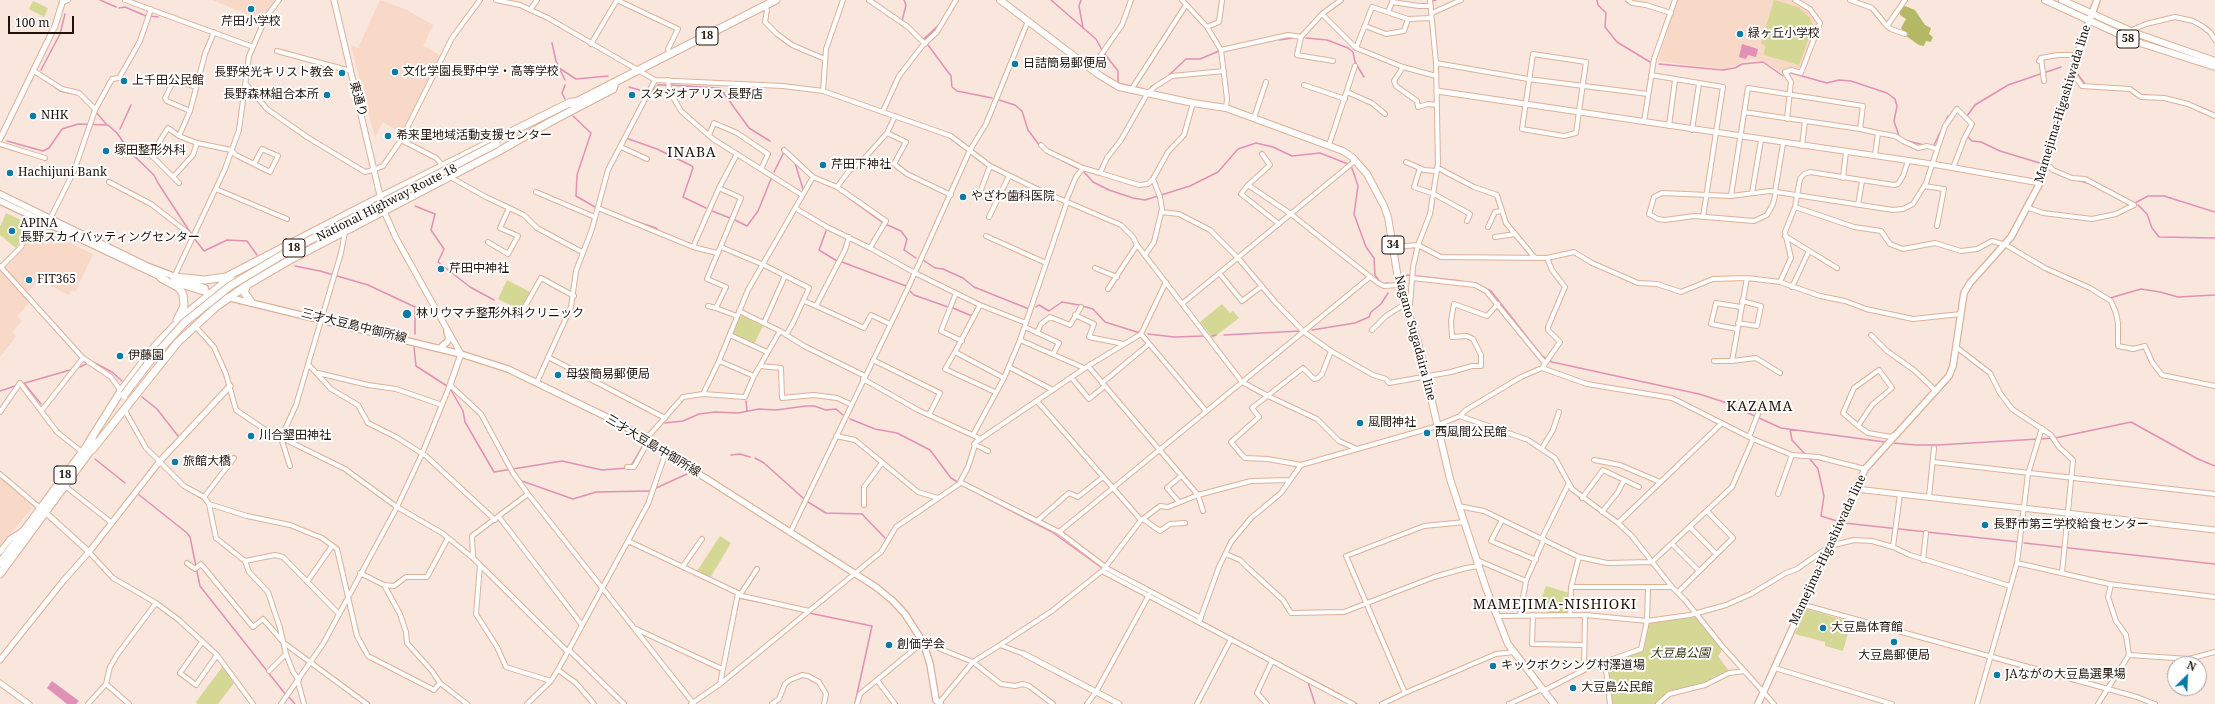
<!DOCTYPE html>
<html>
<head>
<meta charset="utf-8">
<style>
  body { margin:0 }
  #map { position:relative; width:2215px; height:704px; overflow:hidden; background:#f9e6dc; font-family:"Noto Serif",serif }
  canvas { display:block }
  .north { position:absolute; left:2167px; top:656px; width:40px; height:40px; box-sizing:border-box; background:#fff; border:1px solid #a6a09d; border-radius:50%; rotate:24deg; font-size:11px; font-weight:700; line-height:16px; text-align:center; color:#211209 }
  .north::after { content:''; display:block; margin:auto; width:14px; height:18px; background:#097ba4; clip-path:polygon(50% 0,100% 100%,50% 72%,0 100%) }
  .scale { position:absolute; left:8px; top:16px; width:66px; height:18px; box-sizing:border-box; border:2px solid #211209; border-top:0; padding-left:5px; font-size:12px; line-height:14px; white-space:nowrap; color:#211209; -webkit-text-stroke:3px #fff; paint-order:stroke }
</style>
</head>
<body>
<div id="map">
<canvas width="2215" height="704"></canvas>
<div class="north">N</div>
<div class="scale">100 m</div>
</div>
<script>
const g = document.querySelector('canvas').getContext('2d');
g.lineJoin = 'round';
function fillPath(path, color) { g.fillStyle = color; g.fill(path, 'evenodd'); }
const poly = rows => new Path2D(rows.map(r => 'M' + r).join(''));
function trace(path, color, width, dash) { g.strokeStyle = color; g.lineWidth = width; g.lineCap = dash ? 'butt' : 'round'; g.setLineDash(dash || []); g.stroke(path); }
function write(font, color, halo, rows, align = 'center') {
  g.font = font + ' "Noto Serif","Noto Sans JP",serif'; g.lineWidth = 4; g.setLineDash([]); g.textBaseline = 'middle'; g.strokeStyle = halo; g.fillStyle = color; for (const [text, x, y, turn = 0] of rows) {
    g.save(); g.translate(x, y); g.rotate((+turn || 0) * Math.PI / 180); g.textAlign = isNaN(turn) ? turn : align; if (halo) g.strokeText(text, 0, 0); g.fillText(text, 0, 0); g.restore();
  }
}
const built = poly([
  [212,0,275,0,261,20],
  [380,0,407,10,433,25,423,46,440,55,402,134,383,122,375,138,351,45,358,48],
  [1677,0,1792,0,1811,13,1816,18,1818,23,1801,71,1790,68,1781,72,1763,61,1755,60,1741,62,1734,67,1722,69,1658,61],
  [35,226,93,254,75,292,71,290,69,295,45,283,41,279,27,292,5,268,22,250],
  [0,267,30,302,17,316,22,321,12,332,16,336,0,357],
  [0,477,34,506,0,546]
]);
const green = poly([
  [1774,0,1798,7,1810,18,1813,26,1799,65,1764,55,1765,46,1761,43],
  [33,1,48,8,44,17,29,9],
  [6,213,29,224,16,248,0,235,0,227],
  [507,280,530,292,521,310,498,299],
  [1222,304,1230,313,1233,311,1239,318,1213,338,1200,322],
  [743,316,763,326,754,344,733,335,739,317],
  [720,536,731,543,710,578,697,571],
  [1546,586,1569,593,1569,614,1548,613,1549,604,1541,600],
  [1806,609,1851,622,1843,651,1825,646,1825,642,1795,634],
  [1695,617,1723,649,1718,656,1729,671,1713,677,1703,685,1668,693,1656,704,1612,704,1607,663,1644,650,1649,622],
  [223,666,234,683,218,704,197,704,196,702]
]);
const forest = poly([
  [1905,6,1915,10,1925,25,1931,28,1929,34,1933,37,1931,42,1926,41,1924,46,1919,45,1906,36,1901,28,1906,19,1900,15,1900,9]
]);
const water = poly([
  [1742,44,1758,49,1756,57,1748,55,1746,59,1739,57],
  [52,681,79,701,76,704,67,704,47,688]
]);
const stream = poly([
  [100,0,116,7],
  [1051,0,1096,39,1102,50],
  [1081,0,1079,6,1083,28],
  [1597,0,1598,5,1606,13,1605,27,1617,42,1650,62],
  [1432,1,1436,0],
  [119,8,125,7,146,16],
  [150,16,158,17],
  [902,21,906,5,904,0],
  [1306,38,1327,40,1348,48,1353,52,1355,62,1364,77],
  [1279,40,1293,38],
  [552,43,556,61,565,80],
  [928,45,951,76,952,87,957,91,992,98],
  [1104,53,1118,71,1118,83,1131,86],
  [1659,64,1722,70,1735,68,1742,64,1763,62,1783,76],
  [559,68,576,79,608,76],
  [41,70,60,34,65,14],
  [2076,72,2085,84],
  [1791,73,1827,83,1839,80,1851,81,1887,93,1895,99,1897,106,1894,121,1899,136],
  [1168,76,1186,59,1200,59,1219,51],
  [48,82,60,91,69,93],
  [669,85,720,88,749,128,770,141],
  [629,87,650,93,658,85,667,85],
  [1136,87,1143,89],
  [1151,87,1165,78],
  [2136,91,2142,95,2149,95],
  [565,99,562,93,565,85],
  [999,100,1015,105,1022,111,1028,130,1040,146],
  [2195,105,2214,113],
  [95,111,107,125],
  [573,116,591,133,577,175,576,196,595,207],
  [1967,116,1975,105,2008,85,2061,67],
  [120,129,131,105],
  [623,137,657,149,692,166,693,168,683,197,706,208],
  [1968,137,1972,141,1981,142,2000,151,2043,164],
  [7,141,43,151,49,148,62,129,78,124,108,125,117,133,130,152,154,175,158,183,192,235],
  [1908,141,1924,145],
  [1933,147,1948,116],
  [1061,160,1077,168],
  [795,163,803,189],
  [774,172,784,152],
  [1084,172,1093,182,1109,190,1133,198,1145,200,1190,186,1218,172,1238,149,1256,143,1273,147,1292,156,1320,153,1348,164,1352,168,1358,186,1354,214,1366,247,1374,258,1375,275,1380,282],
  [2077,180,2091,184],
  [846,196,883,223,901,231,907,239,904,250,916,258],
  [2135,203,2148,196,2164,196,2215,212],
  [2138,205,2147,214,2152,228,2159,237,2215,238],
  [415,206,435,214,431,230,444,249,438,262,470,287,494,300],
  [712,211,730,218],
  [632,220,656,228,660,232],
  [735,220,747,226,758,211,771,179],
  [826,231,819,250,837,261],
  [194,238,204,251,227,240,247,241,257,255],
  [923,260,935,268,943,269,963,278,974,287,1029,309],
  [842,262,906,286],
  [295,266,320,271,368,285,415,307,415,334],
  [2067,276,2073,278],
  [1401,277,1408,275,1461,281],
  [1383,284,1388,283],
  [1476,284,1491,291,1542,356,1552,362,1699,394,1724,402,1781,428,1885,442],
  [910,291,914,295,948,307],
  [2105,295,2110,298,2141,289,2160,292,2178,297,2215,295],
  [1036,307,1039,305,1049,311,1062,302,1079,305,1093,309,1105,322,1140,333],
  [953,308,972,316],
  [1312,330,1355,323,1369,317,1371,312,1381,304,1388,293],
  [1148,334,1174,337,1205,336],
  [1224,335,1300,331],
  [1212,336,1216,335],
  [414,347,416,366,447,386],
  [93,362,112,372,122,381],
  [80,367,86,364],
  [24,383,41,404],
  [25,383,70,370],
  [451,390,463,411,465,422,494,472,562,461,602,470,628,468],
  [0,391,15,386],
  [142,397,157,409,178,436],
  [746,401,747,411],
  [850,419,875,429,897,433,930,450,951,478,959,483],
  [665,423,683,421,699,414,715,412,738,413,759,409,776,410,806,406,814,406,826,410,836,409,843,415],
  [1790,429,1792,440,1806,455],
  [1893,443,1916,445,1938,445,2055,438,2131,422,2198,459,2215,466],
  [731,455,740,454,750,457],
  [755,458,764,463,803,498],
  [95,459,125,483],
  [1810,459,1818,469,1824,496,1821,516,1837,521],
  [631,466,644,444],
  [522,481,573,499,596,492,650,491],
  [654,489,689,473],
  [138,494,187,533,190,537,200,586,286,695],
  [981,495,1052,532,1102,568,1307,678],
  [808,502,826,513,862,514,885,538],
  [1844,523,2019,542],
  [2024,543,2215,564],
  [737,610,739,598,784,607],
  [809,613,872,626,855,703],
  [1307,677,1341,695],
  [1308,682,1315,704],
  [289,697,295,704],
  [1353,702,1357,704]
]);
const canal = poly([
  [924,41,940,26]
]);
const minor = poly([
  [125,0,253,47,266,17,279,0],
  [496,0,520,5,548,18,655,80,783,86,823,91,951,136,990,166,1039,190,1121,225,1133,237,1137,245,1242,382,1268,396,1317,419,1339,441,1357,449],
  [617,0,678,29,668,49,670,54],
  [869,0,908,27,925,44],
  [1182,0,1207,27,1221,50,1227,99,1226,108],
  [1628,0,1632,3,1646,5,1671,13],
  [1850,0,1872,8,1887,26,1905,0],
  [1392,2,1419,6,1431,6],
  [62,3,68,0],
  [765,6,767,10,765,22,777,34,792,45,825,59],
  [530,10,537,0],
  [1388,12,1393,0],
  [1432,13,1461,0],
  [1322,14,1356,48,1372,7,1408,19,1431,18],
  [1365,26,1386,34,1404,31,1408,19],
  [1887,26,1891,29,1905,34],
  [1207,27,1219,22,1222,0],
  [2130,31,2146,24,2175,17,2193,21,2202,26,2210,32,2215,40],
  [214,32,205,54,190,111,179,136,197,143,231,150,236,155,270,172,278,156,262,149,254,164],
  [1301,37,1297,55,1333,61],
  [591,44,617,0],
  [1356,48,1403,67,1436,76],
  [1221,50,1288,35,1301,37,1322,14,1341,0],
  [277,51,351,71],
  [1533,54,1586,62,1576,133,1564,136,1522,129,1533,54],
  [2041,58,2044,81],
  [2039,61,2041,58,2058,55,2077,55],
  [1436,63,1528,79,1648,94],
  [1403,67,1394,81,1396,86,1417,101,1418,107,1428,104,1437,105],
  [1091,69,1122,25,1131,0],
  [34,71,62,89,79,93,95,109],
  [2072,72,2082,86,2130,89,2141,97,2164,98,2188,104,2215,116],
  [1651,75,1723,87,1703,217],
  [668,80,669,90,681,111,713,139,802,195],
  [246,84,267,109,307,137,365,172,373,170,383,166,401,140,452,38,480,0],
  [1304,85,1345,99],
  [1131,90,1186,5],
  [823,91,826,49,843,0],
  [1347,92,1372,103,1385,114],
  [190,111,167,101,165,98,173,82,177,80,196,87],
  [883,111,899,76,923,45,937,32,956,0],
  [1744,112,1860,129],
  [1254,118,1266,82],
  [1787,119,1791,82,1785,72,1791,70,1801,73,1820,23,1810,9,1795,0],
  [1644,122,1654,59,1675,0],
  [1669,126,1675,80],
  [1692,130,1699,84],
  [887,133,906,142,894,164,907,174,951,195],
  [1878,133,1895,136,1903,141,1918,148,1927,146,1937,149],
  [709,135,714,123,737,133,768,154,761,169],
  [401,140,436,158,443,166],
  [0,144,45,158],
  [1041,145,1047,151,1083,168],
  [1329,145,1355,66],
  [1802,146,1805,121],
  [621,147,647,159],
  [784,150,813,177],
  [1406,162,1424,170,1437,171],
  [2046,163,2053,170,2072,178,2085,179,2134,205],
  [1420,168,1414,187,1434,194,1470,214,1467,221],
  [1438,168,1474,187,1497,195,1506,223,1535,258],
  [1100,173,1139,185,1148,184,1153,179],
  [174,176,193,155,197,143],
  [450,177,486,197,524,215,537,228,582,252],
  [1843,178,1846,152],
  [109,182,151,204,187,232,192,239],
  [179,183,151,155,168,128,179,136],
  [1248,185,1270,165,1262,154],
  [1924,186,1944,189,1937,226],
  [837,187,886,221,870,248],
  [719,188,741,198,707,279,726,287,716,308,737,316],
  [216,189,287,219],
  [536,192,595,217],
  [1775,192,1783,144],
  [1776,192,1773,204,1767,215,1754,221,1694,216,1665,220,1658,219,1649,214,1654,197,1662,193,1731,196,1770,191,1893,210,1903,209,1913,204,1926,183,1945,126,1957,109,1972,124,1964,139,1953,168],
  [1752,193,1761,140],
  [1731,196,1748,88,1863,106,1860,129,1878,133,1875,156],
  [987,198,979,195,990,166],
  [1066,201,1076,177,1083,168,1100,173,1107,158,1121,140,1147,94,1156,86,1172,76,1224,71],
  [1858,205,1862,181],
  [1795,207,1854,227,1881,231,1890,244,1903,249,1935,243,1961,251,1977,249,1992,241,2006,245,2045,268,2090,288,2111,301,2116,313,2118,323,2118,346,2133,349,2145,346,2152,362,2162,375,2215,386],
  [2026,207,2043,213,2092,219,2116,214,2134,205],
  [598,208,693,247,717,253],
  [795,208,827,227,870,248,915,273,980,305,1026,323],
  [1161,212,1179,214,1210,230,1238,258,1276,303,1304,332,1331,351,1373,375,1386,379,1389,383,1451,372,1472,366,1481,366,1481,355,1473,339,1467,336,1452,337,1451,321,1454,304,1487,316,1498,304],
  [989,217,1009,176],
  [50,219,74,171,95,110,112,79,119,78,130,59,140,41,151,9],
  [1279,224,1241,194,1248,185,1291,214,1378,283,1384,286,1399,285],
  [1488,227,1495,212,1501,211],
  [986,236,1046,263],
  [1785,236,1837,268],
  [1495,237,1515,234],
  [488,242,508,254,518,236,500,228,509,208],
  [693,247,719,188,737,154],
  [721,247,764,265,809,288,793,323,786,335],
  [1393,247,1418,245,1441,257,1547,258,1574,252,1592,263,1638,283,1657,284,1681,292,1713,279,1747,278,1780,282,1820,296,1845,301,1866,309,1913,319,1961,314],
  [1145,255,1154,242,1162,209,1160,197,1153,179,1168,152,1184,135,1193,103],
  [0,266,83,358],
  [1,267,21,247,36,217],
  [1095,268,1117,277],
  [1220,274,1242,301,1262,286],
  [174,277,225,169,239,130,249,56,253,47],
  [1412,278,1475,285,1486,291,1544,362],
  [1780,282,1791,258,1785,232,1795,207,1800,179,1804,174,1810,172,1894,185,1898,184,1903,176,1908,161],
  [1792,287,1809,251],
  [1108,289,1137,245],
  [956,293,941,331,962,341],
  [804,301,816,306,845,250,849,237],
  [1183,303,1356,160],
  [708,306,716,308],
  [816,306,864,328,871,315,890,324],
  [1405,306,1410,304,1413,267,1418,245,1430,214,1438,163,1436,63,1430,0],
  [523,310,541,278,574,296],
  [739,311,780,331,804,346,865,376],
  [1075,315,1094,324,1089,337,1124,344],
  [764,323,785,276],
  [1738,323,1757,326,1761,306,1742,301],
  [195,326,214,347,226,374,236,410,264,429,345,469,397,507,442,533,473,558,568,652],
  [1025,327,1059,343,1053,354],
  [1737,329,1711,324,1716,303,1741,307],
  [1372,330,1386,316,1405,304],
  [1037,333,1041,324,1050,317,1070,325,1081,307],
  [1141,334,1206,411],
  [730,335,767,352],
  [1871,335,1887,351,1914,370,1936,391],
  [1020,340,1084,368],
  [1956,347,1990,373,2000,393,2012,409,2051,435,2059,447,2073,460,2062,573],
  [1331,351,1322,374,1318,378,1314,379,1303,368,1252,408,1259,417,1231,442,1242,455,1245,458,1268,459,1301,465,1431,428,1460,416,1466,410,1521,377,1542,368,1560,342,1548,330,1548,327,1565,287,1552,270,1547,258],
  [955,352,945,369,995,392],
  [548,357,665,418],
  [873,360,940,393,929,415],
  [719,361,754,376],
  [1714,361,1732,361,1747,278],
  [1732,361,1756,358,1780,373],
  [308,364,331,389,358,405,368,423,396,437,426,456,495,520],
  [760,366,781,368,782,398,814,395,837,398,850,404],
  [1088,366,1198,495,1168,507,1160,506,1143,519],
  [1009,367,1053,390],
  [1542,368,1587,384,1672,398,1753,439,1792,455,1818,457,1865,469],
  [318,373,368,385,396,389,442,405],
  [1071,377,1089,399,1105,386],
  [1004,378,1020,340,1067,202],
  [863,379,918,410,981,439],
  [537,382,571,307,576,271,592,229,608,170,655,80],
  [1102,383,1149,344],
  [703,394,719,361,748,290,813,177,837,187,849,171,862,161,887,133,895,116],
  [1037,401,1113,488,1370,277],
  [124,409,146,448,184,486,204,497,209,504,216,538,245,561,249,572,268,592,280,628,286,654,293,672,299,680],
  [42,410,83,358,111,377,121,391],
  [0,412,20,383,57,432,82,452],
  [1460,416,1528,440,1555,458,1572,489,1618,523,1631,535,1672,587,1685,600,1722,646,1774,704],
  [1858,426,1872,405,1892,388,1879,370,1854,388,1843,413,1858,426,1868,433,1891,437,1894,435],
  [973,435,1004,378,955,352,980,305],
  [836,436,855,440,918,492,938,498],
  [1749,437,1758,414],
  [646,439,683,397,703,394,745,397,754,376,780,331],
  [974,444,988,451],
  [1542,448,1553,430,1559,412],
  [1594,460,1620,465,1660,482],
  [1933,462,2215,494],
  [290,466,281,438,296,405,341,253,345,232],
  [627,467,634,467,649,440],
  [0,474,40,508],
  [960,482,1059,532,1113,488,1141,520,1143,519,1160,531,1170,524,1185,523],
  [65,486,112,523],
  [1778,494,1792,455],
  [204,497,234,458],
  [1929,497,1934,448],
  [1582,498,1603,470,1639,487],
  [1179,502,1167,488,1181,476],
  [209,504,247,516,290,525,322,538,337,549,357,636,368,656,434,690,440,683],
  [864,505,864,487,882,463],
  [1458,506,1484,511,1579,557,1607,563,1652,562,1732,487,1753,439],
  [1203,511,1198,495,1251,481,1290,480],
  [1602,512,1618,492,1624,480],
  [499,517,582,625],
  [1502,520,1491,541,1536,560],
  [1037,521,1069,493,1078,497,1103,477],
  [1618,523,1722,423],
  [1690,527,1716,554],
  [1059,532,1108,569,1201,618],
  [790,533,908,288,970,150,986,124,1028,21],
  [1542,538,1568,485],
  [628,541,738,593,720,684],
  [1672,544,1699,571],
  [1893,547,1900,494],
  [89,552,113,578,156,603,179,620,217,655,253,704],
  [1226,554,1240,560,1248,568,1283,600,1291,613,1344,612,1434,577,1466,568,1479,566],
  [473,558,472,536,528,494],
  [1477,560,1526,581],
  [1923,560,1926,533],
  [245,561,275,555,283,557,339,614],
  [187,563,195,569,201,564,253,627,263,619,284,643,367,704],
  [2017,563,2109,584,2215,597],
  [480,565,476,614,497,647,506,667,551,681],
  [683,566,702,539],
  [1104,569,1141,520],
  [360,573,384,585,400,614,406,632,407,643,432,671,440,683,467,704],
  [307,582,332,546],
  [384,585,394,586,406,577,427,577,448,538],
  [2111,585,2108,597,2116,621,2126,635,2129,655],
  [1571,587,1672,587],
  [1678,592,1733,538,1707,511],
  [738,595,809,611],
  [740,595,757,569],
  [1804,605,2137,697,2155,704],
  [1520,615,1526,581,1544,539],
  [1533,615,1532,644,1584,645],
  [1570,615,1571,587,1579,557],
  [1497,616,1585,615,1647,621,1690,615,1726,605,1751,594,1786,573,1797,569,1830,546,1854,540,1872,541,1893,547,1910,555,2010,586],
  [1199,622,1219,567,1231,542,1251,518,1281,493,1301,465],
  [634,628,722,669],
  [202,642,180,673,196,685,217,655],
  [1000,645,1052,611,1102,571,1353,704],
  [569,650,624,704],
  [1605,662,1610,704],
  [1775,668,1892,704],
  [558,670,576,683,594,704],
  [1584,670,1585,615],
  [269,671,286,654],
  [877,680,895,704],
  [298,682,304,704],
  [106,684,110,667,117,655,156,603],
  [1543,691,1588,668,1641,649,1647,621,1648,589],
  [1405,693,1496,654,1514,652],
  [939,703,973,662,1000,645,1024,654],
  [88,704,106,684,129,704],
  [281,704,323,644,397,507,422,454,450,385,481,414,513,473,528,494,694,704],
  [527,704,551,681,560,666,648,504,666,452],
  [691,704,720,684,881,552,896,527,959,484,968,467,976,442,1088,366,1141,334,1166,282],
  [772,704,779,699,785,684,790,680,802,675,808,676,819,682,826,694,824,704],
  [857,704,860,694,923,642,973,662,1001,684,1015,686,1023,684,1029,686,1053,704],
  [1087,704,1096,692,1149,595],
  [1197,704,1231,639],
  [1267,704,1257,693,1272,661],
  [1382,704,1405,693,1346,556,1424,526,1465,522],
  [1509,704,1542,689],
  [1658,704,1669,694,1705,685,1729,673,1745,671],
  [1977,704,2017,563,2028,474,2042,428],
  [2098,704,2129,655,2189,659,2215,652]
]);
const tertiary = poly([
  [334,0,381,200],
  [1437,91,1932,164,2040,183],
  [0,139,55,26,63,0],
  [383,209,396,238,461,354,450,385],
  [1856,489,2215,530],
  [44,511,89,552],
  [0,552,10,539,24,530],
  [1024,654,1119,704],
  [0,660,64,580,89,552,160,461,230,386],
  [0,683,29,704]
]);
const secondary = poly([
  [0,194,147,266,205,288],
  [0,201,165,279],
  [173,282,202,291,461,354,508,369,621,424,876,587,893,601,905,614,923,642,930,664,936,700,940,704],
  [440,348,447,342,449,339,447,331],
  [1758,704,1865,469,1949,376,1953,366,1964,293,1970,283,2011,237,2040,183,2080,46,2097,0]
]);
const primary = poly([
  [1000,0,1099,75,1119,87,1193,103,1226,108,1343,151,1352,157,1367,174,1384,206,1388,217,1399,285,1418,342,1450,479,1486,588,1508,644,1554,704],
  [2045,0,2134,41,2215,67],
  [2062,0,2135,33,2215,61]
]);
const trunk = poly([
  [572,104,776,0],
  [174,277,205,280,226,277,365,205,571,102,575,102],
  [161,278,179,288,183,294,184,306,177,320],
  [247,285,244,292,251,302],
  [89,442,121,391,157,344,186,314,231,277],
  [92,450,178,342,216,307,247,285,288,261,499,151,550,122,613,89,614,86],
  [0,563,92,439],
  [0,574,93,447]
]);
const trunkBridge = poly([
  [124,395,150,361,184,323,230,286,287,252,496,144]
]);
const markers = [
  [251,9,4,"#097ba4"],
  [1740,34,4,"#097ba4"],
  [1015,64,4,"#097ba4"],
  [395,72,4,"#097ba4"],
  [342,73,4,"#097ba4"],
  [124,81,4,"#097ba4"],
  [327,95,4,"#097ba4"],
  [632,95,4,"#097ba4"],
  [33,116,4,"#097ba4"],
  [388,136,4,"#097ba4"],
  [106,151,4,"#097ba4"],
  [823,165,4,"#097ba4"],
  [10,173,4,"#097ba4"],
  [963,197,4,"#097ba4"],
  [12,231,4,"#097ba4"],
  [441,269,4,"#097ba4"],
  [29,280,4,"#097ba4"],
  [407,314,5,"#097ba4"],
  [120,356,4,"#097ba4"],
  [558,375,4,"#097ba4"],
  [1360,423,4,"#097ba4"],
  [1427,433,4,"#097ba4"],
  [251,436,4,"#097ba4"],
  [175,462,4,"#097ba4"],
  [1985,525,4,"#097ba4"],
  [1823,628,4,"#097ba4"],
  [1894,642,4,"#097ba4"],
  [889,645,4,"#097ba4"],
  [1493,666,4,"#097ba4"],
  [1997,675,4,"#097ba4"],
  [1573,688,4,"#097ba4"]
];
const shields = [
  [707,36,22],
  [2128,39,22],
  [1393,245,22],
  [294,248,22],
  [65,475,22]
];
const shieldNames = [
  ["18",707,36],
  ["58",2128,39],
  ["34",1393,245],
  ["18",294,248],
  ["18",65,475]
];
const poiNames = [
  ["芹田小学校",251,22,"center"],
  ["緑ヶ丘小学校",1748,34],
  ["日詰簡易郵便局",1023,64],
  ["文化学園長野中学・高等学校",403,72],
  ["長野栄光キリスト教会",334,73,"right"],
  ["上千田公民館",132,81],
  ["長野森林組合本所",319,95,"right"],
  ["スタジオアリス 長野店",640,95],
  ["NHK",41,116],
  ["希来里地域活動支援センター",396,136],
  ["塚田整形外科",114,151],
  ["芹田下神社",831,165],
  ["Hachijuni Bank",18,173],
  ["やざわ歯科医院",971,197],
  ["APINA",20,224],
  ["長野スカイバッティングセンター",20,238],
  ["芹田中神社",449,269],
  ["FIT365",37,280],
  ["林リウマチ整形外科クリニック",416,314],
  ["伊藤園",128,356],
  ["母袋簡易郵便局",566,375],
  ["風間神社",1368,423],
  ["西風間公民館",1435,433],
  ["川合墾田神社",259,436],
  ["旅館大橋",183,462],
  ["長野市第三学校給食センター",1993,525],
  ["大豆島体育館",1831,628],
  ["創価学会",897,645],
  ["大豆島郵便局",1894,656,"center"],
  ["キックボクシング村澤道場",1501,666],
  ["JAながの大豆島選果場",2005,675],
  ["大豆島公民館",1581,688]
];
const streetNames = [
  ["東通り",358,99,75],
  ["Mamejima-Higashiwada line",2063,104,-73],
  ["National Highway Route 18",387,203,-27],
  ["三才大豆島中御所線",354,326,14],
  ["Nagano Sugadaira line",1415,338,75],
  ["三才大豆島中御所線",653,446,31],
  ["Mamejima-Higashiwada line",1828,550,-65]
];
const parkNames = [
  ["大豆島公園",1680,654]
];
const quarterNames = [
  ["INABA",692,153],
  ["KAZAMA",1760,407],
  ["MAMEJIMA-NISHIOKI",1555,605]
];
fillPath(built, '#f8d8c6');
fillPath(green, '#d4d894');
fillPath(forest, '#b5b966');
fillPath(water, '#e191b6');
trace(stream, '#e191b6', 1.5);
trace(canal, '#e191b6', 4.5);
trace(minor, '#ddb198', 6);
trace(tertiary, '#ddb198', 7);
trace(secondary, '#ddb198', 8);
trace(primary, '#ddb198', 8);
trace(trunk, '#ddb198', 9);
trace(minor, '#fff', 4);
trace(tertiary, '#fff', 5);
trace(secondary, '#fff', 5.5);
trace(primary, '#fff', 6);
trace(trunk, '#fff', 7);
trace(trunkBridge, '#ddb198', 9, []);
trace(trunkBridge, '#fff', 7);
for (const [x, y, r, color] of markers) { const dot = new Path2D(); dot.arc(x, y, r, 0, 2 * Math.PI); g.fillStyle = color; g.fill(dot); trace(dot, '#fff', 1.5); }
for (const [x, y, w] of shields) { const box = new Path2D(); box.roundRect(x - w / 2, y - 9, w, 18, 3); g.fillStyle = '#fff'; g.fill(box); trace(box, '#211209', 1); }
write('bold 11px', '#211209', null, shieldNames);
write('12px', '#211209', '#fff', poiNames, 'left');
write('12px', '#211209', '#fff', streetNames);
write('italic 12px', '#2e2f0b', '#fff', parkNames);
g.letterSpacing = '1px';
write('14px', '#211209', '#fff', quarterNames);
g.letterSpacing = '0px';
</script>
</body>
</html>
